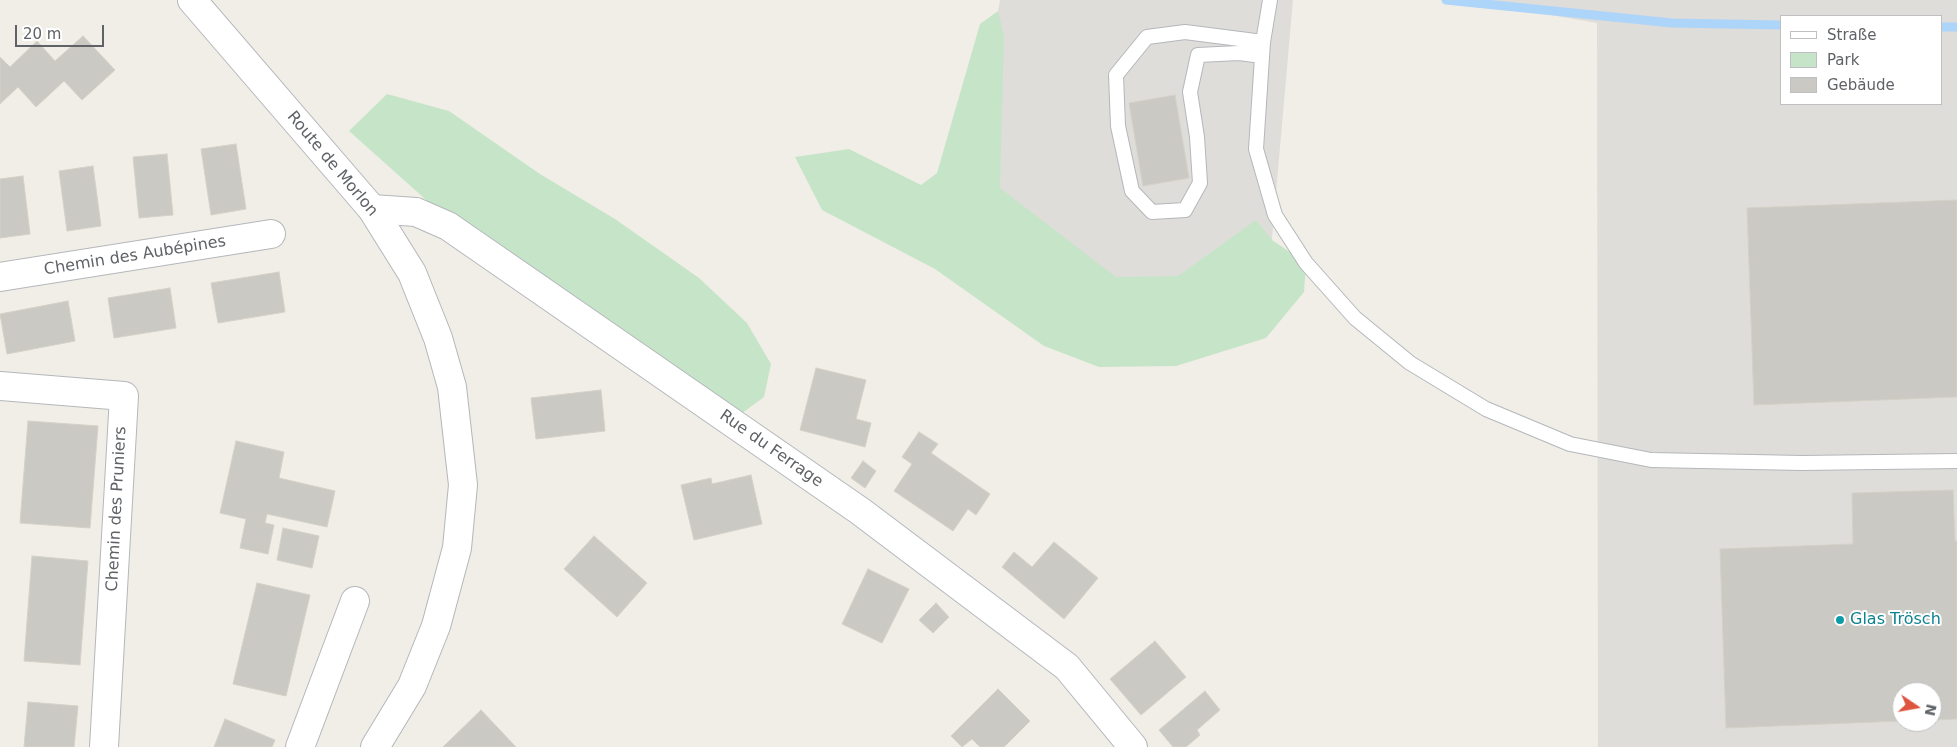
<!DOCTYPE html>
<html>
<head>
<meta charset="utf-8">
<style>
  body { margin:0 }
  #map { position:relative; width:1957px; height:747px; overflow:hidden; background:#f0eee7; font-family:"DejaVu Sans",sans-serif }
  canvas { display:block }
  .legend { position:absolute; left:1780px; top:15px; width:162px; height:90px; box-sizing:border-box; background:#fff; border:1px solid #bfc0c2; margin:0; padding:6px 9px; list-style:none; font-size:15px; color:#5f6266 }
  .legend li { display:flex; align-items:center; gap:10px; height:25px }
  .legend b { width:25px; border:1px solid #bfc0c2 }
  .north { position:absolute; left:1892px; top:682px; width:50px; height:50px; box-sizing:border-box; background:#fff; border:1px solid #bfc0c2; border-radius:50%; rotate:102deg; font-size:14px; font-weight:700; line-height:20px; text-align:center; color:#5f6266 }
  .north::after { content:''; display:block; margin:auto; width:18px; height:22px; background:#de553f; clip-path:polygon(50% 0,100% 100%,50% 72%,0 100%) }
  .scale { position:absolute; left:15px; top:25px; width:89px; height:22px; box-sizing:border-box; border:2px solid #5f6266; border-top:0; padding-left:6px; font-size:15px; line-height:18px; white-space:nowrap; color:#5f6266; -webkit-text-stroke:4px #fff; paint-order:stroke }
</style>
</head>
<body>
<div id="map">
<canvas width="1957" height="747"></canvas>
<ul class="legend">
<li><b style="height:6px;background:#fff"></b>Straße</li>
<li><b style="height:14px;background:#c6e5c8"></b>Park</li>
<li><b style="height:14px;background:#cbc9c4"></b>Gebäude</li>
</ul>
<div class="north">N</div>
<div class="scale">20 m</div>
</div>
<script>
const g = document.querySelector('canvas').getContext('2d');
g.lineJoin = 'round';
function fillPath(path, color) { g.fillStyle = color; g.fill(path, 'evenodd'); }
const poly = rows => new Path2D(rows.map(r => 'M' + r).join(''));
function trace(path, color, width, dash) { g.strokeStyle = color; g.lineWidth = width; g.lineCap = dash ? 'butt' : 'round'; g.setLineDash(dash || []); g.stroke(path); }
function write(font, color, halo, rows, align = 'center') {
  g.font = font + ' "DejaVu Sans",sans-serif'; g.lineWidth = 4; g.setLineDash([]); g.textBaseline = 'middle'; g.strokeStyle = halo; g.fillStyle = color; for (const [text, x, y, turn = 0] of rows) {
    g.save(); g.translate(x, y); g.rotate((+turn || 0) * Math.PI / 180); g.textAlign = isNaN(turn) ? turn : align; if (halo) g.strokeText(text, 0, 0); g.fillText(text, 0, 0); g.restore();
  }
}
const industrial = poly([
  [1000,0,1293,0,1266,306,1121,333,964,206],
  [1463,0,1957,0,1957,747,1598,747,1597,23],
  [1781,16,1941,16,1941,104,1781,104],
  [1902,692,1932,692,1932,722,1902,722]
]);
const green = poly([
  [998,11,1004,36,1000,188,1116,277,1178,276,1256,220,1272,240,1306,263,1304,292,1266,338,1176,366,1099,367,1044,346,935,269,822,210,795,157,849,149,921,185,937,173,980,24],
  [387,94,449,111,540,174,615,219,699,278,747,323,771,364,764,397,741,414,471,240,349,131]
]);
const stream = poly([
  [1446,0,1672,23,1781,25],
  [1941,27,1957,27]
]);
const building = poly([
  [83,36,115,70,82,100,64,81,36,107,18,87,0,104,0,57,10,67,37,41,55,61,83,36],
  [1175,95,1189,178,1143,186,1129,103,1175,95],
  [236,144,246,209,211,215,201,149,236,144],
  [167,154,173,215,139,218,133,157,167,154],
  [93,166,101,226,67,231,59,171,93,166],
  [23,176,30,234,0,238,0,179,23,176],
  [1957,200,1957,397,1754,405,1747,208,1957,200],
  [279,272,285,312,218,323,211,283,279,272],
  [170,288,176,328,114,338,108,298,170,288],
  [68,301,75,341,7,354,0,314,68,301],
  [816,368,866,380,856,419,871,423,865,447,800,430,816,368],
  [601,390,605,431,536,439,531,398,601,390],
  [28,421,98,426,90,528,20,523,28,421],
  [919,432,938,444,931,453,990,494,976,515,968,509,953,531,894,491,912,464,902,457,919,432],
  [236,441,284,452,279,478,335,491,327,527,267,514,265,523,274,525,268,554,240,548,246,519,220,513,236,441],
  [863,461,876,471,865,488,851,478,863,461],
  [751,475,762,524,694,540,681,485,711,478,712,484,751,475],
  [1953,490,1955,541,1957,541,1957,719,1932,720,1932,692,1902,692,1902,721,1726,728,1720,549,1853,544,1852,493,1953,490],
  [283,528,319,536,312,568,277,560,283,528],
  [594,536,647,583,617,617,564,569,594,536],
  [1054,542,1098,578,1064,619,1002,567,1014,552,1032,567,1054,542],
  [32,556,88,561,80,665,24,661,32,556],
  [868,569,909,589,882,643,842,624,868,569],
  [257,583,310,595,286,696,233,684,257,583],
  [936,603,949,617,933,633,919,620,936,603],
  [1155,641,1186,677,1141,715,1110,679,1155,641],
  [998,689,1030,721,1004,747,980,747,972,739,962,747,951,736,998,689],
  [1205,691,1220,710,1197,730,1200,735,1186,747,1173,747,1159,730,1205,691],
  [28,702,78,706,74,747,24,747,28,702],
  [481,710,516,747,443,747,481,710],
  [225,719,275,740,272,747,214,747,225,719]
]);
const service = poly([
  [1270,0,1263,42,1256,149,1275,215,1306,263,1355,318,1410,363,1486,409,1570,444,1651,460,1802,463,1957,461],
  [1262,56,1239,53,1198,55,1190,92,1197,137,1200,183,1185,210,1152,212,1132,191,1118,126,1116,75,1147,37,1185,32,1263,42]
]);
const minor = poly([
  [372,209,416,212,448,226,860,511,1067,667,1133,747],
  [0,277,271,234],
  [0,386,124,396,104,747],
  [300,747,355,601]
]);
const tertiary = poly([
  [192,0,372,209,412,273,438,338,452,387,463,485,457,548,436,626,412,686,375,747]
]);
const markers = [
  [1840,620,5,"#0f9aa8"]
];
const streetNames = [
  ["Route de Morlon",332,164,50],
  ["Chemin des Aubépines",135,256,-9],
  ["Rue du Ferrage",771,449,35],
  ["Chemin des Pruniers",117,509,-87]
];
const cultureNames = [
  ["Glas Trösch",1850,620]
];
fillPath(industrial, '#dfddd9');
fillPath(green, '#c6e5c8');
trace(stream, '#add4f9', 9);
fillPath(building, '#cbc9c4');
trace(building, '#d4d1c6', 1);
trace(service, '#b4b7bb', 16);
trace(minor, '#b4b7bb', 30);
trace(tertiary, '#b4b7bb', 30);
trace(service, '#fff', 14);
trace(minor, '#fff', 28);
trace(tertiary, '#fff', 28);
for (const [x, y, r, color] of markers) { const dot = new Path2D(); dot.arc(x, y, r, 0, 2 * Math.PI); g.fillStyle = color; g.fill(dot); trace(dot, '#fff', 2); }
write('16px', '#5f6266', '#fff', streetNames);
write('16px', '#0d838f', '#fff', cultureNames, 'left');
</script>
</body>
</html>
